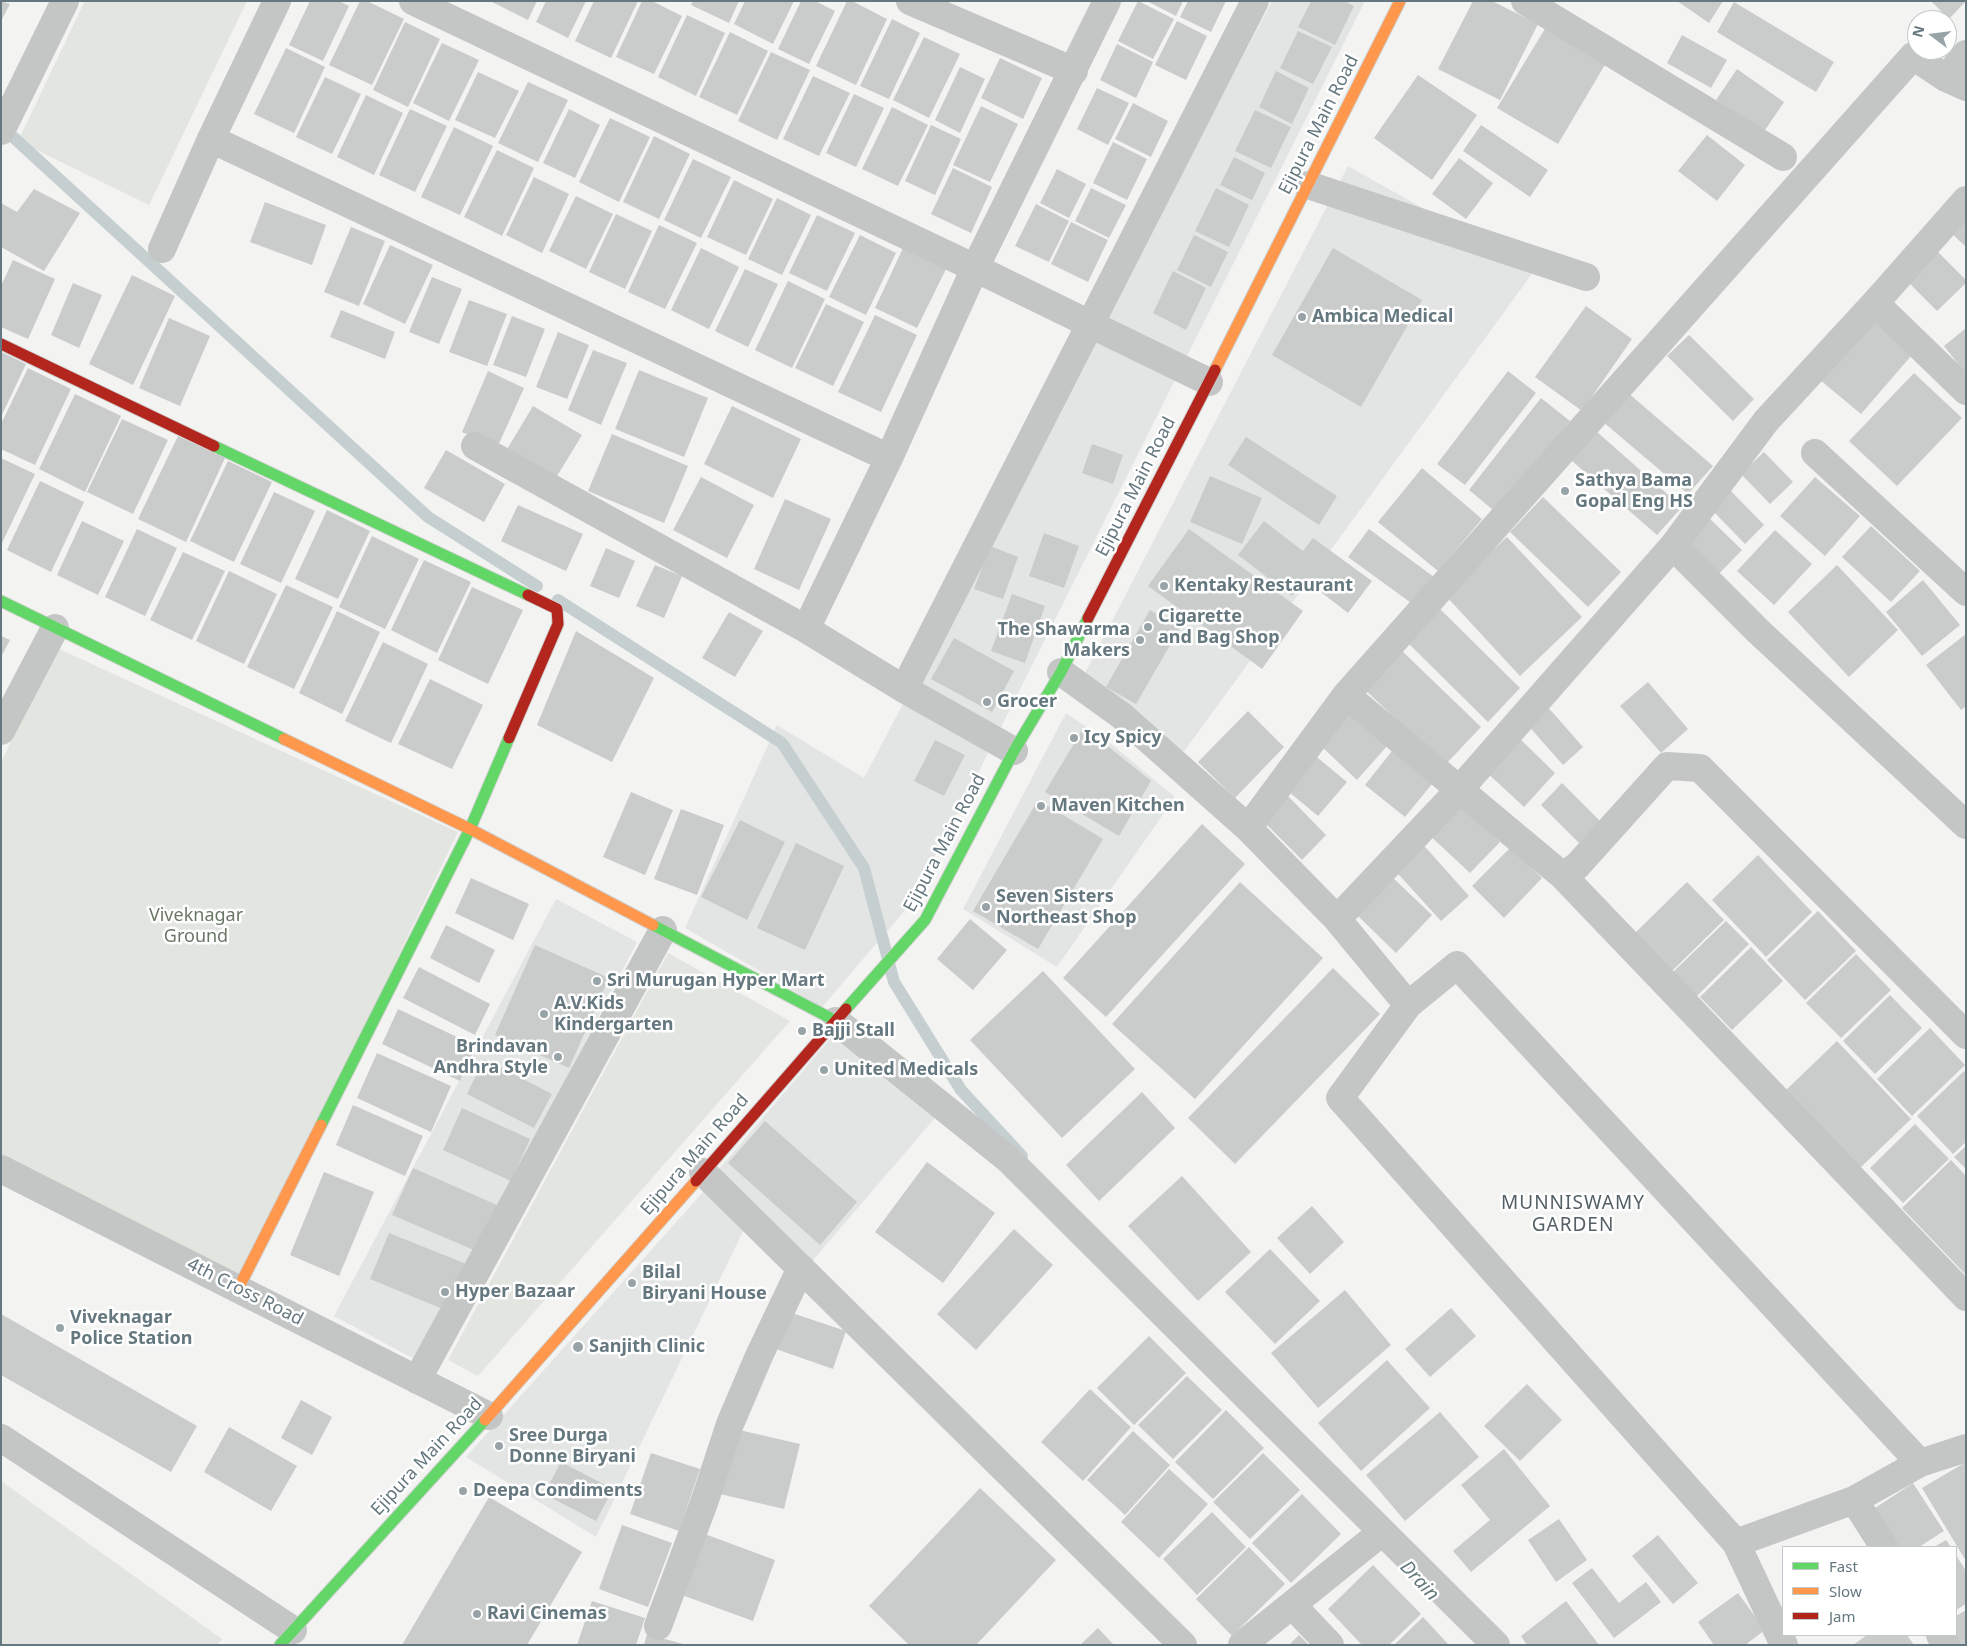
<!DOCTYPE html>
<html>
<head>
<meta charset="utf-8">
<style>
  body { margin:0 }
  #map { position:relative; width:1967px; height:1646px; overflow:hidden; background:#f3f3f2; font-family:"Noto Sans",sans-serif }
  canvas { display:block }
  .frame { position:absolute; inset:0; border:2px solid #66787f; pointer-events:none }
  .legend { position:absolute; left:1782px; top:1546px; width:175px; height:90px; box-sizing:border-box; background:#fff; border:1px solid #c2c9cc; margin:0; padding:6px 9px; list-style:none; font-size:15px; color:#66787f }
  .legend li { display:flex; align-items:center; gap:10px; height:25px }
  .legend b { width:25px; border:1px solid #c2c9cc }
  .north { position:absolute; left:1907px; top:10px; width:50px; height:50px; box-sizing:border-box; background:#fff; border:1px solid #c2c9cc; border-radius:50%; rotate:285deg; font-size:14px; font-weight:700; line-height:20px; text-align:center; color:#66787f }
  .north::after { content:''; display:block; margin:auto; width:18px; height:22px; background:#97a3a7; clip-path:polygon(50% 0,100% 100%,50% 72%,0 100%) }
</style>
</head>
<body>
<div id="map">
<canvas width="1967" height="1646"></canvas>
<div class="frame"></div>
<ul class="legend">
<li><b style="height:6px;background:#63d668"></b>Fast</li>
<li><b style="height:6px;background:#ff974d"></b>Slow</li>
<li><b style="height:6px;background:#b3261e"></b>Jam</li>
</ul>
<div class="north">N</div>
</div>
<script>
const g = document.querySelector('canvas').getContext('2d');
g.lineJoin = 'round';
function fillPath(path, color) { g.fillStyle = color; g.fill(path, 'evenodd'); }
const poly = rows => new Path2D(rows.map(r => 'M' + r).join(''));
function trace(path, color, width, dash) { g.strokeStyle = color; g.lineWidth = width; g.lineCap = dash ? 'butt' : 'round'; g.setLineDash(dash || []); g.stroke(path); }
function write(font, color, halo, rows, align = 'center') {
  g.font = font + ' "Noto Sans",sans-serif'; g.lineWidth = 5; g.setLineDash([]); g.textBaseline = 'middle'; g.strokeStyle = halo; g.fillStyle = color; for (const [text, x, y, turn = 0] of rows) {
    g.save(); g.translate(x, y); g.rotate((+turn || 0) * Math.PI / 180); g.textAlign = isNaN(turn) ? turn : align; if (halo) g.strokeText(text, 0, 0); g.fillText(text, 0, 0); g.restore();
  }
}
const built = poly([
  [1272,1,1365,1,953,823,907,908,822,1007,685,928,777,725,864,778],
  [1348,166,1534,271,1180,757,1084,675],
  [1066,713,1110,743,1175,797,1057,967,963,909],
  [556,899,637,942,420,1362,334,1316],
  [836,1032,935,1118,813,1260,714,1175],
  [704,1191,744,1229,596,1537,466,1457]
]);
const green = poly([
  [85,1,247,1,149,205,18,141],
  [57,648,458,832,238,1289,1,1161,1,762],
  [668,953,790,1021,478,1376,448,1360],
  [1,1481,222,1639,217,1645,1,1645]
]);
const stream = poly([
  [1,126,428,517,537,586],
  [558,600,782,743,864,868,894,982,961,1090,1022,1156]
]);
const building = poly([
  [1,1,10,4,1,21],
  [310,1,339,1,349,6,323,61,289,45],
  [360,1,367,1,404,19,372,85,329,65],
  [490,1,537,1,528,20],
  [546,1,586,1,568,38,536,22],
  [594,1,638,1,611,58,575,41],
  [642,1,652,1,682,16,654,74,616,57],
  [693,1,739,1,729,23,691,5],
  [745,1,794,1,773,44,734,24],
  [801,1,815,1,835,11,809,64,778,49],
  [847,1,852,1,887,19,856,85,816,66],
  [1138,1,1174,19,1153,59,1118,41],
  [1147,1,1183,1,1176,16],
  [1188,1,1226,1,1211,32,1180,17],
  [1311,1,1344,1,1354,6,1335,45,1298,27],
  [1473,1,1492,1,1538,24,1500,100,1438,69],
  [1677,1,1723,1,1709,23],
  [1931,1,1966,1,1949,19],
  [1734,2,1834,62,1816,92,1717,32],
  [687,15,725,33,696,96,658,77],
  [892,19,920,33,889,99,860,86],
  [1177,21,1207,36,1186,80,1155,65],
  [405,22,440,39,408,107,373,90],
  [1546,27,1606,63,1558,144,1497,108],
  [1298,31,1332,47,1313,84,1280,68],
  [730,32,768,51,737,115,699,97],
  [1682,35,1727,60,1711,88,1667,63],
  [924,37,960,54,929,118,893,100],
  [442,43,479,60,449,121,413,103],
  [1117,44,1153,62,1136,98,1100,80],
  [286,48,325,67,294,133,254,114],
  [771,52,810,70,777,140,738,121],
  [1000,58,1042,78,1023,119,981,98],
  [960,67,985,79,960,133,935,120],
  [1737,69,1784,102,1763,133,1716,100],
  [1276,71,1309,88,1292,124,1259,107],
  [478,72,519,91,495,138,455,120],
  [1418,75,1477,115,1432,180,1374,138],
  [813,76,850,93,819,156,783,139],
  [325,77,361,94,332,154,296,137],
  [528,82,568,100,538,162,498,143],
  [1097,88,1129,103,1108,145,1077,129],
  [854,94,884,108,856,167,826,153],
  [366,95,403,113,374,175,337,157],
  [1133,103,1168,121,1151,157,1115,139],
  [981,106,1018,124,990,182,953,165],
  [892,107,928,125,898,186,862,169],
  [410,109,447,126,415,192,379,175],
  [569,109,600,125,575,178,543,163],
  [1255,110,1291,127,1271,168,1235,151],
  [610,118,650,137,619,202,579,182],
  [931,125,961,139,935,195,905,181],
  [1481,125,1548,170,1530,197,1463,151],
  [454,127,493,146,460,215,421,197],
  [1707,135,1745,165,1717,201,1678,171],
  [654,136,690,154,659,219,623,202],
  [1113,142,1147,159,1127,200,1093,183],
  [497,150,534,168,502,236,464,217],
  [1234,157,1265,173,1252,200,1220,185],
  [1459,158,1493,183,1466,219,1432,194],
  [693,159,731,177,701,238,664,220],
  [953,168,992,187,971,233,931,214],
  [1057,169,1086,184,1069,218,1040,203],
  [534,177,569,194,542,253,506,235],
  [734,180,773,199,746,255,707,237],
  [1091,188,1126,205,1109,238,1075,221],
  [1216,188,1249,205,1229,247,1195,231],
  [34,189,80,213,44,271,1,247,1,203,17,212],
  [576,196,613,214,586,269,549,251],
  [777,198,811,215,782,275,748,259],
  [265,202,326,225,312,265,250,242],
  [1036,204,1069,221,1049,262,1015,246],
  [1966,208,1966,247,1947,229],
  [616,214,652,231,625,289,589,272],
  [817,215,855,233,827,291,789,273],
  [1071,222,1108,240,1088,282,1051,264],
  [659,225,697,243,665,309,628,292],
  [351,227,385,241,359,306,324,292],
  [860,235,896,253,866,315,829,297],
  [1194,235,1228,252,1211,287,1177,270],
  [390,245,433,265,405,324,363,304],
  [904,246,947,267,917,328,875,308],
  [701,248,739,267,709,329,671,310],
  [1333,248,1422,300,1361,407,1272,355],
  [1936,250,1966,280,1966,283,1937,311,1906,280],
  [13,260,55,279,28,339,1,327,1,286],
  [745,269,778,284,748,347,715,331],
  [1173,271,1206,288,1186,330,1153,313],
  [132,275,175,296,133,385,89,364],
  [432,277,462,289,439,344,409,332],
  [788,281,825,299,792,368,755,350],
  [73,283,102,295,79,348,51,335],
  [469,300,507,314,487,366,449,352],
  [826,304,864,322,833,386,795,368],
  [1586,306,1632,339,1582,411,1535,377],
  [341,310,395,332,385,359,330,337],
  [1877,314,1917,349,1861,414,1820,380],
  [875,315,917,335,881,412,838,392],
  [512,316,545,329,526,377,493,365],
  [169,318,210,336,180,406,139,388],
  [1966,328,1966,374,1944,346],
  [558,332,589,345,567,399,536,387],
  [1689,335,1754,399,1733,421,1667,356],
  [593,350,627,363,601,425,568,410],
  [1,352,26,364,1,417],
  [28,368,71,389,35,465,1,449,1,424],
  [639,370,708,398,684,457,615,429],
  [488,371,524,388,497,448,462,432],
  [1508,371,1536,393,1465,485,1437,464],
  [1914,373,1962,418,1897,486,1849,441],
  [1627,392,1713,466,1688,494,1602,421],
  [75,394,121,416,85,492,39,469],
  [1541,398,1570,421,1498,514,1469,490],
  [533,406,582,435,554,481,506,451],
  [732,406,801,439,773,498,704,464],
  [122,419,168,440,133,514,87,492],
  [1596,431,1682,507,1657,535,1571,460],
  [612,434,688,466,664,523,588,491],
  [178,436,225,458,186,542,138,519],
  [1246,437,1337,496,1319,525,1228,465],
  [1092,444,1123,455,1113,484,1082,473],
  [446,450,505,484,484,522,424,488],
  [1764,452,1793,482,1770,504,1741,474],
  [1,458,35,474,1,545],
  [228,461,272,482,234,562,190,541],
  [1422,468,1482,519,1438,571,1378,522],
  [1210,476,1262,498,1242,544,1190,522],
  [701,477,754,505,727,558,673,530],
  [1815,477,1860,516,1825,556,1780,516],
  [40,481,84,502,51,572,7,550],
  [1729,489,1764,525,1745,544,1710,508],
  [274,492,315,511,281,583,240,564],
  [1543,497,1621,572,1588,607,1510,532],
  [785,499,831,519,799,590,754,569],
  [518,505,583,534,566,571,501,541],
  [327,510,370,531,338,599,295,579],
  [1706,515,1742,550,1709,584,1674,549],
  [82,521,124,541,98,595,57,575],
  [1264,521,1303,551,1313,538,1372,581,1348,613,1304,579,1292,596,1238,555],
  [1871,526,1920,571,1891,602,1842,557],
  [137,529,177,548,145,616,105,597],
  [1189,529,1303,611,1262,669,1148,586],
  [1369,529,1438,580,1418,608,1348,557],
  [1775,530,1812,564,1774,605,1737,571],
  [1044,533,1079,546,1064,588,1029,576],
  [372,536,419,559,385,629,339,607],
  [1507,537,1582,617,1520,676,1445,595],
  [990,546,1018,557,1003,599,974,589],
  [606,548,635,561,619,598,590,586],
  [183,552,225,571,192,640,150,620],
  [424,560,471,582,437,653,391,630],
  [655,565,682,576,664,618,636,606],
  [1837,565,1898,630,1849,677,1788,612],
  [229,571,277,594,244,664,196,641],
  [1923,580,1960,625,1922,656,1886,612],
  [286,585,333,607,294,689,247,667],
  [472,587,523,610,488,684,438,660],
  [1012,594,1045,606,1025,663,991,651],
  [1439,608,1520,688,1488,722,1406,641],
  [1150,610,1180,628,1136,704,1106,687],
  [337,611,380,632,342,714,299,693],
  [729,612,763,631,735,677,702,658],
  [576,631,654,678,612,762,537,725],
  [1966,634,1966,706,1961,710,1926,665],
  [1,636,10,640,1,657],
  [954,638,1014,671,992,712,931,679],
  [383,642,428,664,391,743,345,721],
  [1399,648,1481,727,1445,765,1362,687],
  [430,679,483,705,452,769,398,744],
  [1648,682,1688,729,1661,753,1620,706],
  [1546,705,1583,747,1563,765,1526,723],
  [1350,710,1388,745,1357,780,1319,744],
  [1248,711,1284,747,1235,798,1198,762],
  [1084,727,1151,781,1119,836,1045,792],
  [1516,735,1555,773,1524,807,1483,769],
  [935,740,965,755,944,796,914,781],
  [1396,746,1436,779,1405,817,1365,785],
  [1312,753,1347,782,1318,816,1283,787],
  [1562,783,1600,821,1579,843,1541,805],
  [631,792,673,810,645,875,603,857],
  [1288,796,1326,835,1302,860,1264,822],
  [1038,800,1103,839,1038,949,973,911],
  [1456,800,1500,842,1470,873,1426,832],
  [681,809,724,825,697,895,654,879],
  [740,820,785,842,747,920,701,897],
  [1202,824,1245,864,1106,1017,1063,978],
  [1418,839,1469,896,1441,921,1390,865],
  [796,843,844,866,805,950,757,928],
  [1511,847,1542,878,1504,918,1472,886],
  [1758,855,1812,912,1766,957,1712,900],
  [1390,875,1432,915,1396,953,1355,913],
  [471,878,529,904,513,940,455,913],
  [1240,882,1323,958,1195,1099,1112,1024],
  [1687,882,1724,920,1672,971,1635,933],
  [1818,911,1856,951,1805,1000,1767,960],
  [970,919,1007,950,973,990,937,959],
  [1726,921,1749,944,1696,997,1673,972],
  [446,925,495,950,479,983,430,958],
  [535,945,609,978,569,1068,495,1035],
  [1751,947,1783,981,1732,1030,1700,997],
  [1856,954,1891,990,1841,1038,1806,1003],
  [419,967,490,1004,475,1035,403,998],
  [1333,968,1380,1014,1235,1164,1188,1118],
  [1043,971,1135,1069,1062,1138,970,1040],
  [1890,995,1922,1028,1875,1074,1843,1041],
  [398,1009,476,1046,460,1081,382,1044],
  [1930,1028,1965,1065,1912,1116,1877,1079],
  [1837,1041,1911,1119,1859,1169,1784,1092],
  [377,1053,451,1086,431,1132,357,1098],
  [484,1059,552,1094,534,1128,467,1094],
  [1964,1071,1966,1073,1966,1142,1953,1154,1917,1116],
  [1142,1092,1175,1128,1099,1201,1066,1165],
  [353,1105,423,1136,405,1176,336,1145],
  [462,1108,530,1139,511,1181,443,1150],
  [765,1121,857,1202,820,1245,728,1163],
  [1915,1124,1949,1159,1903,1203,1870,1168],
  [1966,1146,1966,1169,1954,1157],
  [1951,1160,1966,1176,1966,1275,1902,1208],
  [927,1162,995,1213,943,1283,875,1232],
  [413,1168,497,1205,476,1251,392,1215],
  [324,1172,374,1192,339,1276,290,1255],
  [1182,1176,1251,1252,1198,1301,1128,1226],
  [1312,1206,1344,1242,1310,1274,1277,1238],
  [1014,1229,1053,1265,976,1350,937,1314],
  [389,1233,469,1265,450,1312,370,1279],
  [1270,1249,1320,1301,1275,1344,1225,1292],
  [1345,1290,1391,1345,1318,1408,1271,1353],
  [1451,1308,1476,1336,1430,1377,1405,1349],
  [786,1311,846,1331,833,1369,773,1348],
  [1,1314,197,1426,171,1472,1,1375],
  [1149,1336,1186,1373,1134,1425,1097,1388],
  [1387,1360,1430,1408,1361,1471,1318,1423],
  [1187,1376,1222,1410,1173,1459,1138,1425],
  [1527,1384,1562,1420,1520,1461,1484,1426],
  [1090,1389,1131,1427,1083,1481,1041,1442],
  [301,1400,332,1417,312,1455,281,1438],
  [1226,1410,1264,1448,1213,1499,1175,1462],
  [1440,1412,1479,1457,1405,1521,1366,1475],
  [229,1427,297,1466,271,1511,204,1472],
  [735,1429,800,1444,784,1509,720,1494],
  [1133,1431,1170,1465,1125,1515,1087,1480],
  [1504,1449,1550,1506,1471,1572,1453,1551,1490,1520,1461,1485],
  [651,1453,700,1469,679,1531,630,1514],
  [1263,1453,1300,1490,1250,1539,1213,1502],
  [561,1462,613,1489,596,1521,544,1494],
  [1966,1462,1966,1561,1922,1488],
  [1169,1469,1208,1504,1159,1558,1121,1522],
  [1913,1483,1944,1531,1919,1547,1892,1547,1869,1512],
  [980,1488,1056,1560,976,1645,909,1645,869,1606],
  [1302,1494,1341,1534,1291,1583,1252,1543],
  [489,1497,582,1552,527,1645,402,1645],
  [1212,1512,1246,1547,1197,1595,1163,1559],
  [1559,1519,1587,1560,1556,1582,1528,1540],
  [622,1525,672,1543,648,1607,599,1589],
  [702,1533,775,1560,753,1621,679,1594],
  [1658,1535,1698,1583,1673,1604,1632,1556],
  [1946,1540,1951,1547,1934,1547],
  [1249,1547,1285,1584,1232,1636,1196,1599],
  [1956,1555,1966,1571,1966,1604,1956,1610],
  [1373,1565,1421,1614,1389,1645,1362,1645,1328,1609],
  [1592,1568,1619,1603,1646,1582,1661,1602,1614,1638,1572,1583],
  [1738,1593,1765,1630,1745,1645,1714,1645,1698,1622],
  [592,1601,645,1618,636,1645,577,1645],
  [1566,1601,1599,1645,1527,1645,1521,1636],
  [1966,1610,1966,1645,1956,1645,1956,1616],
  [1423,1617,1449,1645,1394,1645],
  [1098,1628,1114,1645,1080,1645],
  [647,1634,683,1644,683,1645,644,1645],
  [1299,1635,1309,1645,1289,1645],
  [1867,1635,1907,1635,1914,1645,1853,1645]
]);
const street = poly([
  [413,1,975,268,1209,382],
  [910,1,1074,71],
  [1525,1,1783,157],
  [1946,78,1966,54],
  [1,131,65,1],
  [211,139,889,458],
  [1308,185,1586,277],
  [162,249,211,139,277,1],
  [1875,303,1966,391],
  [475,446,806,629,904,689,1014,751],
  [1815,453,1966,592],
  [1673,546,1758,631,1966,825],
  [806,629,889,458,975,268,1107,1],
  [1061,672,1122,716,1248,828,1337,919,1408,1005,1340,1098,1736,1543,1784,1645],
  [904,689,1255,1],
  [1346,695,1563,876,1966,1297],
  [1,731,55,628],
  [1248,828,1346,695,1913,56,1946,78,1966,87],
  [1563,876,1577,866,1667,766,1700,768,1966,1035],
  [1337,919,1459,790,1673,546,1766,421,1875,303,1966,200],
  [1408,1005,1457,965,1920,1463],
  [836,1021,1008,1159,1496,1645],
  [1,1169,489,1416],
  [703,1172,1183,1645],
  [417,1380,663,930],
  [1,1438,293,1630],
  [1854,1500,1884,1547],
  [1736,1543,1854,1500,1920,1463,1966,1448],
  [1292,1605,1330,1645],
  [658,1626,705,1500,730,1424,759,1356,801,1268],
  [1940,1635,1946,1645],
  [1242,1645,1382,1532]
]);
const fast = poly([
  [214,446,528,595],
  [1,601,284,739],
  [653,925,836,1021],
  [846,1009,925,920,1014,751,1061,672,1088,618],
  [321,1125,470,829,509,738],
  [280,1645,485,1420]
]);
const slow = poly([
  [1215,370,1400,1],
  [284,739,470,829,653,925],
  [238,1289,321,1125],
  [485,1420,696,1181]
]);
const jam = poly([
  [1,344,214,446],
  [1088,618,1215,370],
  [509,738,558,624,557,609,528,595],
  [696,1181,846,1009]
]);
const markers = [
  [1302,317,5,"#97a3a7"],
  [1565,491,5,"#97a3a7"],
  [1164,586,5,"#97a3a7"],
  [1148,627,5,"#97a3a7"],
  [1140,640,5,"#97a3a7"],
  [987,702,5,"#97a3a7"],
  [1074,738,5,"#97a3a7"],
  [1041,806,5,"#97a3a7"],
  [986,907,5,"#97a3a7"],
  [597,981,5,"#97a3a7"],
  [544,1014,5,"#97a3a7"],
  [802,1031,5,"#97a3a7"],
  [558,1057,5,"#97a3a7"],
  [824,1070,5,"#97a3a7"],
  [632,1283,5,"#97a3a7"],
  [445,1292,5,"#97a3a7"],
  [60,1328,5,"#97a3a7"],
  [578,1347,6,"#97a3a7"],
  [499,1446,5,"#97a3a7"],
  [463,1491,5,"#97a3a7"],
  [477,1614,5,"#97a3a7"]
];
const streetNames = [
  ["Ejipura Main Road",1319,125,-63],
  ["Ejipura Main Road",1136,487,-63],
  ["Ejipura Main Road",945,843,-62],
  ["Ejipura Main Road",695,1155,-49],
  ["4th Cross Road",245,1292,27],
  ["Ejipura Main Road",427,1457,-47]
];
const poiNames = [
  ["Ambica Medical",1312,317],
  ["Sathya Bama",1575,481],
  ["Gopal Eng HS",1575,502],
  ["Kentaky Restaurant",1174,586],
  ["Cigarette",1158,617],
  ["and Bag Shop",1158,638],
  ["The Shawarma",1130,630,"right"],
  ["Makers",1130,651,"right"],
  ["Grocer",997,702],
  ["Icy Spicy",1084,738],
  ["Maven Kitchen",1051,806],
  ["Seven Sisters",996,897],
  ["Northeast Shop",996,918],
  ["Sri Murugan Hyper Mart",607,981],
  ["A.V.Kids",554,1004],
  ["Kindergarten",554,1025],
  ["Bajji Stall",812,1031],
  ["Brindavan",548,1047,"right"],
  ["Andhra Style",548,1068,"right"],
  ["United Medicals",834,1070],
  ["Bilal",642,1273],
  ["Biryani House",642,1294],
  ["Hyper Bazaar",455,1292],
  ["Viveknagar",70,1318],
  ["Police Station",70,1339],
  ["Sanjith Clinic",589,1347],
  ["Sree Durga",509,1436],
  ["Donne Biryani",509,1457],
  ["Deepa Condiments",473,1491],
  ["Ravi Cinemas",487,1614]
];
const parkNames = [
  ["Viveknagar",196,916],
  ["Ground",196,937]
];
const neighbourhoodNames = [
  ["MUNNISWAMY",1573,1204],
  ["GARDEN",1573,1226]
];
const waterNames = [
  ["Drain",1419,1581,47]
];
fillPath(built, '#e3e4e4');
fillPath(green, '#e2e5e0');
trace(stream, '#c6cfd0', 12);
fillPath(building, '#cacbcb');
trace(fast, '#cfd0d0', 13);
trace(slow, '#cfd0d0', 13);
trace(jam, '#cfd0d0', 13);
trace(street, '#c4c6c6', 28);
trace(fast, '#63d668', 11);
trace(slow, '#ff974d', 11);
trace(jam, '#b3261e', 11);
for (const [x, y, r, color] of markers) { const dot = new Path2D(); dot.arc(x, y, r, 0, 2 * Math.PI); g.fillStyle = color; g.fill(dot); trace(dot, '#fff', 2); }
write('18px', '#66787f', '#fff', streetNames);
write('bold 18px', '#66787f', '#fff', poiNames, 'left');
write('18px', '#6b7765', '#fff', parkNames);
g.letterSpacing = '1px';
write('19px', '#546065', '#fff', neighbourhoodNames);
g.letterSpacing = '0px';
write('italic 19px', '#63797c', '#fff', waterNames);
</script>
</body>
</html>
